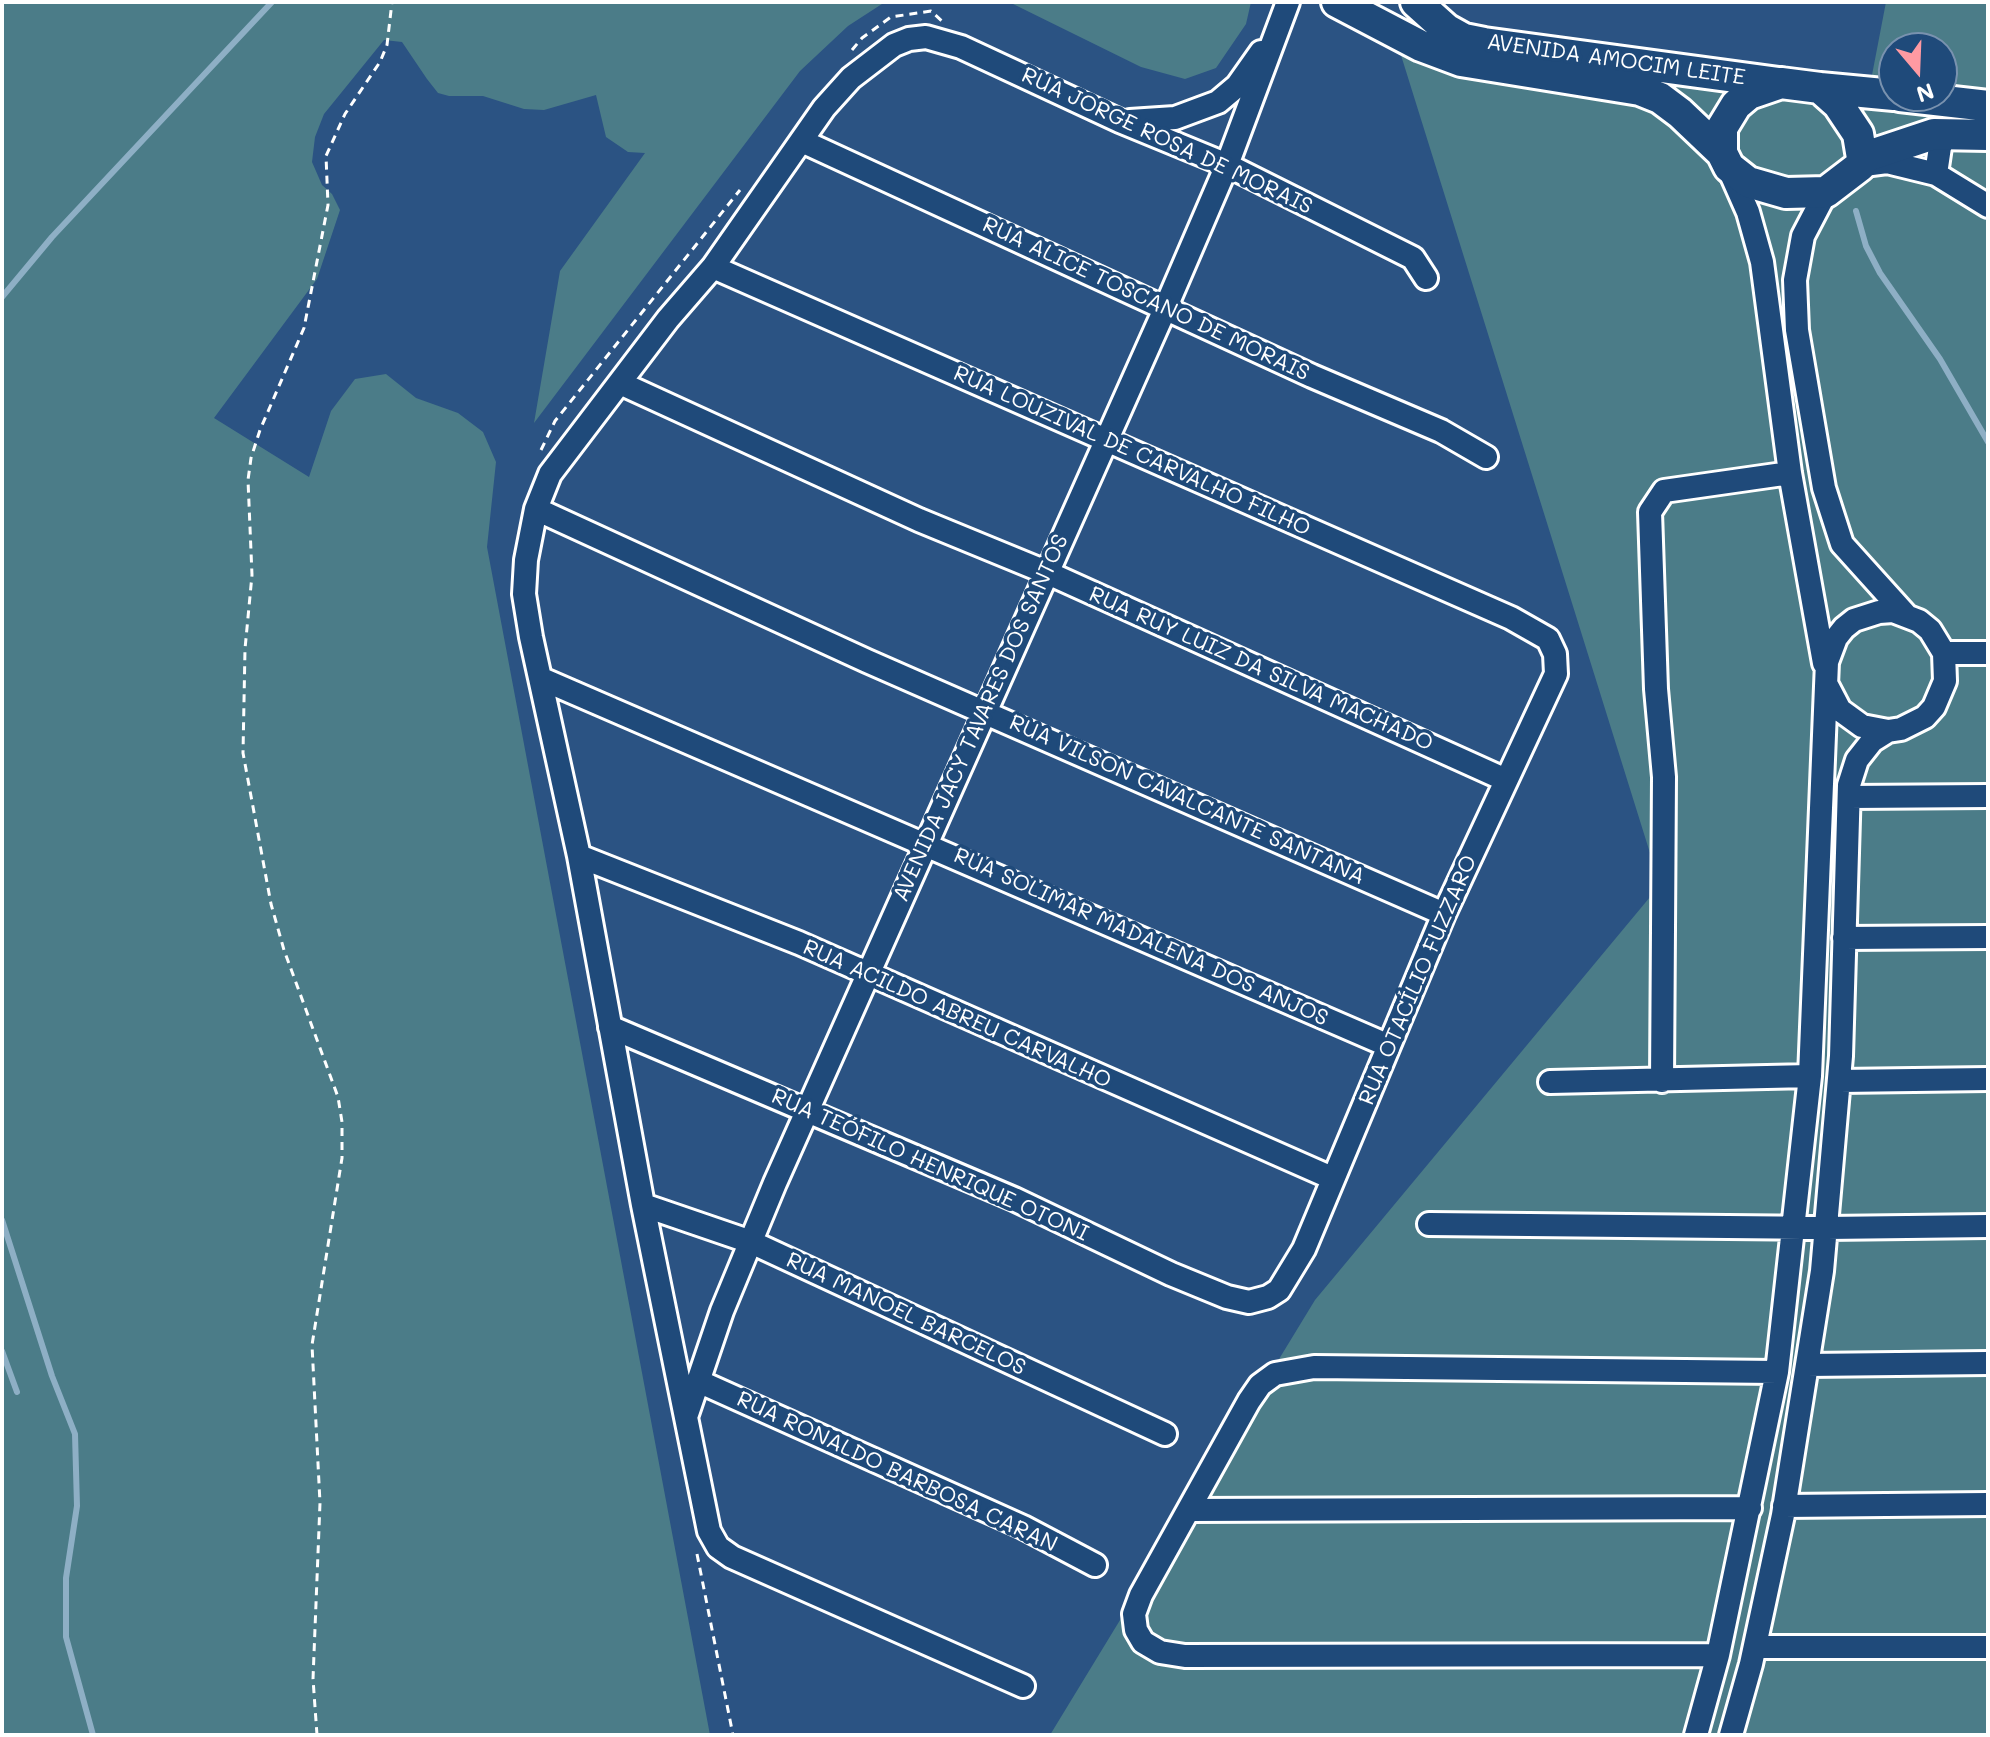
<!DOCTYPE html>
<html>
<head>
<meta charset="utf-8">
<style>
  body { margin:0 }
  #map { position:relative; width:1990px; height:1737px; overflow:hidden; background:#2b5383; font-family:Mali,sans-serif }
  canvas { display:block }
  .frame { position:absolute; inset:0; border:4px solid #fff; pointer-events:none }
  .north { position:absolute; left:1878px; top:32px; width:80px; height:80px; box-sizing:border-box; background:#1f4a7a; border:2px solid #7992af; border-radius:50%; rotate:161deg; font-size:22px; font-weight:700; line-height:32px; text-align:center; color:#fff }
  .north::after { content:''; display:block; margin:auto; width:28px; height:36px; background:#ff9aa2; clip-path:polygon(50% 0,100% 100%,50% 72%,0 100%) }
</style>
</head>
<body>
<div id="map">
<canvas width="1990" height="1737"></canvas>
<div class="frame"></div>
<div class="north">N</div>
</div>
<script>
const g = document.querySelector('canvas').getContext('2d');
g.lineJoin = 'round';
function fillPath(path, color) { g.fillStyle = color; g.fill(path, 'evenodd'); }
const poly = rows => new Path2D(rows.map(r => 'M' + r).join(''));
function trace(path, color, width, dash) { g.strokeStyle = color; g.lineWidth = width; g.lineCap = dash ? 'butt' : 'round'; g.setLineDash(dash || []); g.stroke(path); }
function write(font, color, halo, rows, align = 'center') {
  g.font = font + ' Mali,sans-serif'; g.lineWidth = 7; g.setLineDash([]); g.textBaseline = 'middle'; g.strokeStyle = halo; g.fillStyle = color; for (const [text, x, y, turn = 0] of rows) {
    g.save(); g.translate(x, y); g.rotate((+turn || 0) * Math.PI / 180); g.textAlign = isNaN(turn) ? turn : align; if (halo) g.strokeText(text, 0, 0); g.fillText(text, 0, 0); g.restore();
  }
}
const green = poly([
  [2,2,885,2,848,26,800,71,534,423,560,271,645,153,628,152,606,137,596,95,544,110,524,109,483,96,449,96,438,93,427,79,402,42,384,40,324,114,315,137,312,162,322,185,332,194,340,210,317,279,214,418,309,477,331,411,355,379,386,374,416,398,458,413,483,432,496,462,487,547,710,1735,2,1735],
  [1009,2,1251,2,1246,24,1216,68,1185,79,1141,67],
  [1886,2,1988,2,1988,91,1942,85,1942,48,1894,48,1894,78,1872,75],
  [1395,36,1988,114,1988,1735,1050,1735,1315,1300,1660,885]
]);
const stream = poly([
  [1856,211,1866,246,1880,273,1940,359,1988,442],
  [2,297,52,237,272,2],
  [2,1220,52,1376,75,1434,77,1506,66,1578,66,1637,93,1735],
  [2,1351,17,1392]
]);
const path = poly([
  [852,50,862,38,891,17,931,11,943,22],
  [541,450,555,421,740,190],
  [697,1554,733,1735],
  [317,1735,313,1679,320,1503,312,1345,342,1158,342,1122,338,1097,284,950,271,904,243,753,245,649,252,575,248,480,251,458,260,430,304,328,328,205,326,156,345,114,380,62,387,45,392,2]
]);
const street = poly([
  [1130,121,1175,118,1218,102,1237,86,1261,52],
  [804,142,1312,376,1441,431,1486,457],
  [1864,165,1887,162,1936,174,1988,206],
  [1729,169,1748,212,1762,262,1790,473,1824,663],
  [1936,174,1940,147,1947,132],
  [1826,192,1803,236,1795,280,1797,330,1824,488,1842,544,1906,615],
  [620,383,919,520,1048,573,1506,780],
  [536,509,867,661,1444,914],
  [1944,653,1988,653],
  [542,679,1387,1045],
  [1849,797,1988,796],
  [579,856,799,943,1332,1178],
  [1844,938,1988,937],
  [610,1027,1014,1199,1171,1274,1227,1297,1249,1302,1268,1297,1279,1290,1304,1249,1444,914,1556,674,1555,654,1548,639,1511,618,713,267],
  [1662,1081,1664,777,1656,689,1650,512,1664,491,1790,473],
  [1840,1081,1988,1079],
  [1550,1082,1810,1076],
  [643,1205,751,1242,1165,1434],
  [1429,1224,1827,1228,1988,1226],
  [1807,1365,1988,1363],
  [698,1381,1023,1527,1095,1565],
  [686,1417,722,1311,775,1183,1165,309,1227,165,1288,2],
  [1784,1506,1988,1504],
  [1189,1510,1750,1508],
  [1755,1647,1988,1647],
  [1718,1655,1185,1656,1160,1652,1143,1642,1136,1630,1134,1614,1141,1595,1249,1401,1260,1385,1275,1374,1314,1367,1777,1372],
  [1023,1686,732,1557,718,1547,709,1531,643,1205,579,856,531,637,524,594,526,560,536,509,550,474,668,319,713,267,824,108,851,78,894,45,909,39,926,37,961,47,1120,121,1227,165,1413,258,1426,278],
  [1696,1735,1718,1655,1777,1372,1810,1076,1827,662,1836,638,1844,628,1854,620,1879,612,1893,611,1919,621,1930,630,1944,653,1945,681,1934,707,1925,717,1901,729,1888,731,1862,726,1840,710,1828,687],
  [1731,1735,1751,1664,1783,1515,1822,1271,1841,1056,1849,785,1857,760,1872,741,1888,731]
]);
const secondary = poly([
  [1337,2,1421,46,1461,61,1640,90,1660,98,1680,113,1722,153],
  [1416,2,1446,29,1464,39,1484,43,1779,83],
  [1781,83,1820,88,1838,104,1858,134,1862,158,1860,166,1826,192,1786,193,1748,182,1729,167,1722,153,1722,128,1736,105,1749,94,1781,83],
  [1820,88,1894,95],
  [1900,96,1988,106],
  [1862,158,1934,134,1988,135]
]);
const streetNames = [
  ["AVENIDA AMOCIM LEITE",1616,60,8],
  ["RUA JORGE ROSA DE MORAIS",1167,141,25],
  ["RUA ALICE TOSCANO DE MORAIS",1146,299,25],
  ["RUA LOUZIVAL DE CARVALHO FILHO",1132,451,24],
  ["RUA RUY LUIZ DA SILVA MACHADO",1261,669,24],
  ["AVENIDA JACY TAVARES DOS SANTOS",981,718,-66],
  ["RUA VILSON CAVALCANTE SANTANA",1187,800,24],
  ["RUA SOLIMAR MADALENA DOS ANJOS",1141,937,24],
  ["RUA OTACÍLIO FUZZARO",1418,980,-67],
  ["RUA ACILDO ABREU CARVALHO",957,1014,24],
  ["RUA TEÓFILO HENRIQUE OTONI",930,1165,24],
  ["RUA MANOEL BARCELOS",906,1314,25],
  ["RUA RONALDO BARBOSA CARAN",897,1472,25]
];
fillPath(green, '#4b7c88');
trace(stream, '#8eafc5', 6);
trace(street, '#fff', 28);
trace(secondary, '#fff', 36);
trace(path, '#fff', 3, [8, 6]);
trace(street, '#1f4a7a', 22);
trace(secondary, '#1f4a7a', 30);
write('22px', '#fff', '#1f4a7a', streetNames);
</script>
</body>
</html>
